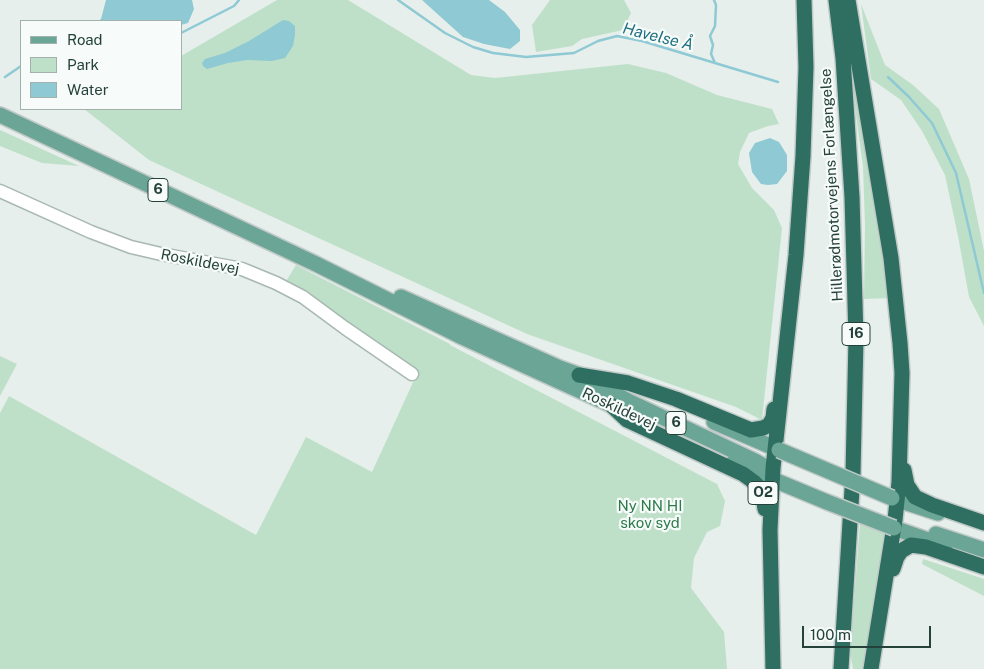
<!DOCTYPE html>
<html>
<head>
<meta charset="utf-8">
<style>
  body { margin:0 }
  #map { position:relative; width:984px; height:669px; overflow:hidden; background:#e6efeb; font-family:"Public Sans",sans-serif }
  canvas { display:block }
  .legend { position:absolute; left:20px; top:20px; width:162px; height:90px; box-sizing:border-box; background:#f7fbf9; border:1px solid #a3b1ad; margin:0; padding:6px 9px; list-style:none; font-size:15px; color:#24423a }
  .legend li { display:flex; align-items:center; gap:10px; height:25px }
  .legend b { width:25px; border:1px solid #a3b1ad }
  .scale { position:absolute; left:802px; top:626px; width:129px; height:22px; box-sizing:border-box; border:2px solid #24423a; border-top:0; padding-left:6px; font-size:15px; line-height:18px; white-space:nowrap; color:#24423a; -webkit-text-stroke:4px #f7fbf9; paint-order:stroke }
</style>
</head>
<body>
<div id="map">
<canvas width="984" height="669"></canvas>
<ul class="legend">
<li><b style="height:6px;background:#6aa596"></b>Road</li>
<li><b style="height:14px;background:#bfe0c8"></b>Park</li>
<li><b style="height:14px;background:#8ec9d4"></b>Water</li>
</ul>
<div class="scale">100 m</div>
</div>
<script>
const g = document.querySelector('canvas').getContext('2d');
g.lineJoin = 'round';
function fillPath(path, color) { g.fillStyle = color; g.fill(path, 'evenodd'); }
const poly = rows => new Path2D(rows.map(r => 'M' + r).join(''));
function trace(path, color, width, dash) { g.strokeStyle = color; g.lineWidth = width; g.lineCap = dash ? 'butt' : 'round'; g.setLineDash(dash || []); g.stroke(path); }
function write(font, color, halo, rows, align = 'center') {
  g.font = font + ' "Public Sans",sans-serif'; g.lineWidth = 4.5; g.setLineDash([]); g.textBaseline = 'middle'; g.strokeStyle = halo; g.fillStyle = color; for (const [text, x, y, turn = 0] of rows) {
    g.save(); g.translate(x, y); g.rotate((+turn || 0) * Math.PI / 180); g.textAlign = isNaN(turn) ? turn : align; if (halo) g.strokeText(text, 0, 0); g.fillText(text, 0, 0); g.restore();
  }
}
const green = poly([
  [277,0,348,0,471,75,495,78,628,64,666,73,717,95,772,109,779,124,768,126,749,133,740,152,738,164,752,188,774,210,782,228,762,420,736,407,527,334,149,160,84,109,181,109,181,56],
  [550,0,624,0,631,13,623,30,582,39,572,46,536,52,532,25],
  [861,4,885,65,913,85,939,109,969,179,984,251,984,326,969,297,958,236,945,175,922,131,901,100,871,79],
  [857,86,890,298,864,299,865,225,863,166,852,87],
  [0,130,79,166,42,163,0,146],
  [296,265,450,344,450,345,717,484,725,501,720,526,707,532,694,558,691,588,724,632,727,669,0,669,0,413,9,396,256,535,306,437,372,472,415,378,285,283],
  [0,356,17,364,0,396],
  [860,524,886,534,865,664,862,669,853,669,850,651],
  [923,559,984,579,984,596,922,564]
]);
const water = poly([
  [106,0,192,0,194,9,188,23,181,25,181,21,98,21,101,19],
  [422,0,489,0,505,12,520,30,520,41,510,49,484,44,463,37],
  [283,20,289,21,295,26,295,35,293,46,285,58,272,61,247,60,228,63,207,69,203,66,202,63,205,59,225,53,249,41],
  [770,138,779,142,787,155,787,171,777,184,768,185,761,184,752,172,749,153,755,143]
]);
const stream = poly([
  [398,0,445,33,473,47,493,53,526,57,574,53,598,41,617,36,642,41,778,82],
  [714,0,716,5,715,26,710,36,713,45,711,54,715,63],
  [181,33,234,6,239,0],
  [5,77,21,66],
  [888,77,909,97,932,123,956,173,984,293]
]);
const minor = poly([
  [0,191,91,232,131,247,161,254,242,269,276,283,303,297,345,328,412,374]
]);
const major = poly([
  [0,115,316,264,462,337,622,410],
  [401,297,560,368,591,379],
  [584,378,628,401,755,461,772,471],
  [714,422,779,450],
  [733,463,827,502],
  [892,498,938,513],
  [894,528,945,546],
  [936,534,984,550]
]);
const highway = poly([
  [836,0,843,58,852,197,856,338,853,473,841,669],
  [848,0,891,258,900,343,902,373,899,482,895,520,871,669],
  [579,375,628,383,676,399,751,430,763,428,769,425,773,418,774,409],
  [611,405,627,420,743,474,754,482,762,490,765,509],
  [904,470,907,485,915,497,932,505,984,523],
  [893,569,897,557,901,551,911,545,926,547,984,567],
  [773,669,770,530,773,468,796,255,803,156,806,67,804,0]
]);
const majorBridge = poly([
  [779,450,892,498],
  [827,502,894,528]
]);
const shields = [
  [158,190,20],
  [856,334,28],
  [676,423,20],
  [763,493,30]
];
const shieldNames = [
  ["6",158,190],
  ["16",856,334],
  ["6",676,423],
  ["O2",763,493]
];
const streetNames = [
  ["Hillerødmotorvejens Forlængelse",832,185,-93],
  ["Roskildevej",200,262,11],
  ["Roskildevej",619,409,25]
];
const parkNames = [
  ["Ny NN HI",650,506],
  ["skov syd",650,523]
];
const waterNames = [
  ["Havelse Å",658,37,14]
];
fillPath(green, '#bfe0c8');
fillPath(water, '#8ec9d4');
trace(stream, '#8ec9d4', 2.5);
trace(minor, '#a8b8b2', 15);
trace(major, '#c2cac8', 18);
trace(highway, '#c2cac8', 18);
trace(minor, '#fff', 12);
trace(major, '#6aa596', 15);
trace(highway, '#2f6f62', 15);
trace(majorBridge, '#c2cac8', 18, []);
trace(majorBridge, '#6aa596', 15);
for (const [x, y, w] of shields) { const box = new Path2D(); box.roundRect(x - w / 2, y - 11.5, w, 23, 4); g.fillStyle = '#f7fbf9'; g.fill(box); trace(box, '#24423a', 1); }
write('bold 14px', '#24423a', null, shieldNames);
write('15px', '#24423a', '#f7fbf9', streetNames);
write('15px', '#2d7a4b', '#f7fbf9', parkNames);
write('italic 16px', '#1c6f80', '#f7fbf9', waterNames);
</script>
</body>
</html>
